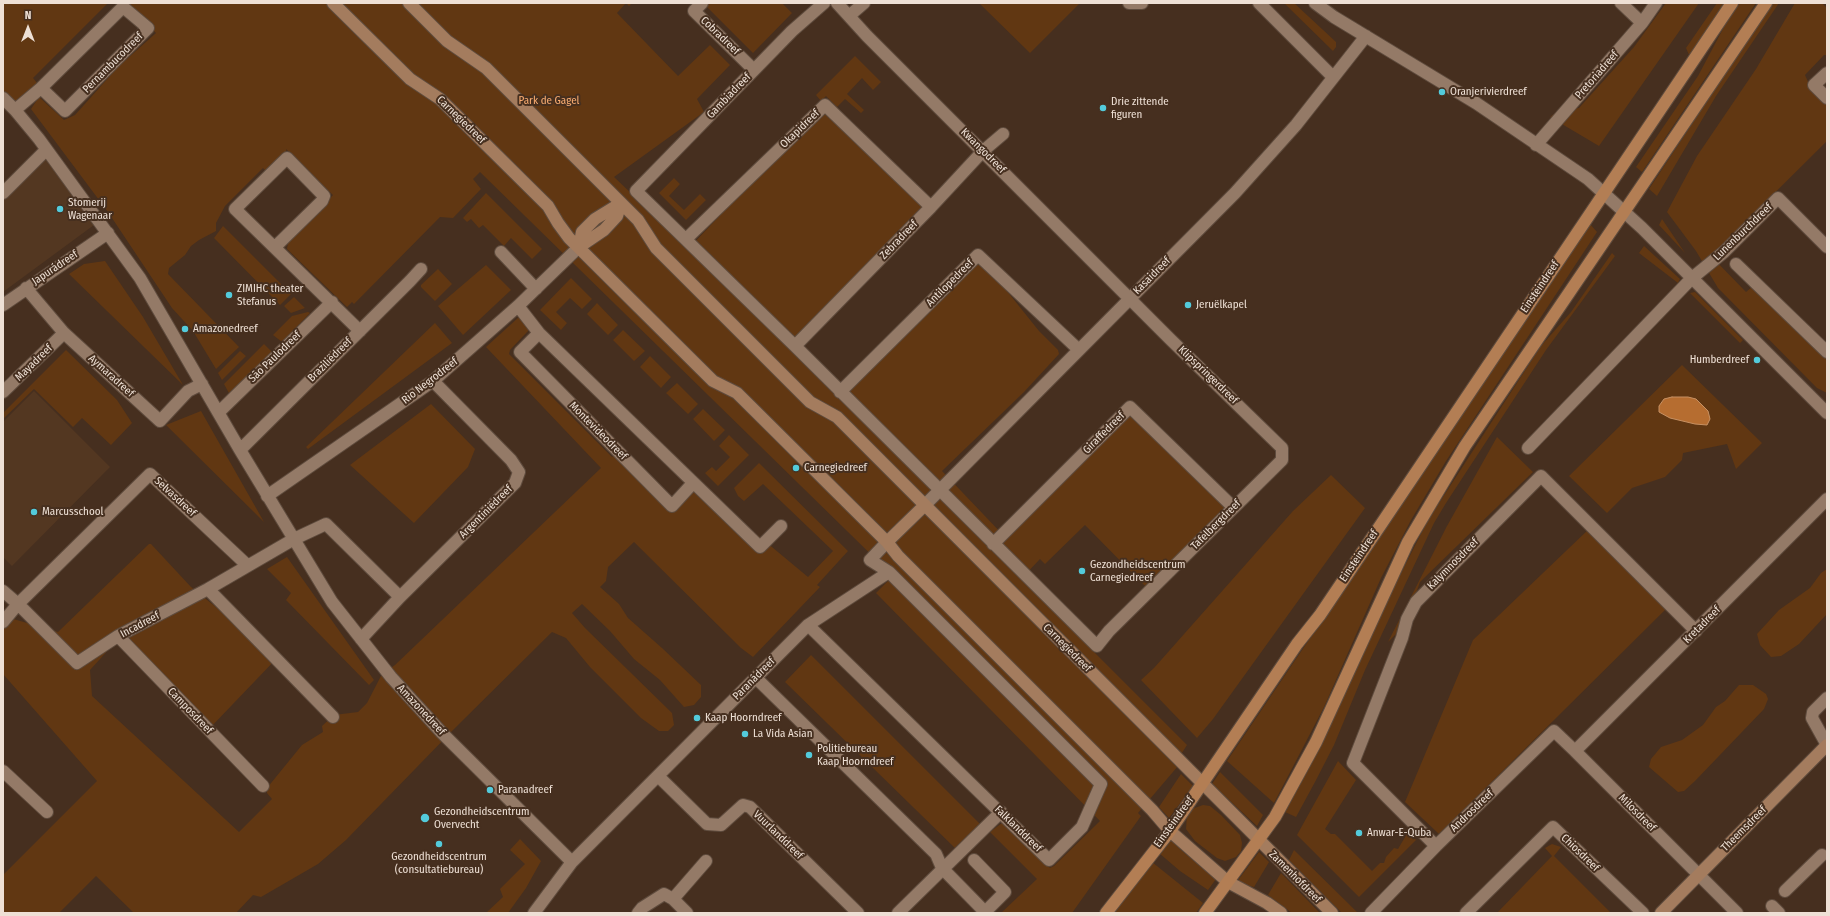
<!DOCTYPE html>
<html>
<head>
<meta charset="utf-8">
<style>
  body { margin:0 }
  #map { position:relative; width:1830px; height:916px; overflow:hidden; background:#462f1f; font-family:"Fira Sans Condensed",sans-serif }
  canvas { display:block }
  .frame { position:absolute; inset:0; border:4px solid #eee0d5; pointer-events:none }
  .north { position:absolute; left:8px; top:8px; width:40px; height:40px; -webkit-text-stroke:3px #462f1f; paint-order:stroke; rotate:0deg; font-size:11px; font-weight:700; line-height:16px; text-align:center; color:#eee0d5 }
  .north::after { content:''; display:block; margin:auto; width:14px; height:18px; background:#eee0d5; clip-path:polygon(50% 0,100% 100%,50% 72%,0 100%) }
</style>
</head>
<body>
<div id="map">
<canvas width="1830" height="916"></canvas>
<div class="frame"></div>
<div class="north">N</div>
</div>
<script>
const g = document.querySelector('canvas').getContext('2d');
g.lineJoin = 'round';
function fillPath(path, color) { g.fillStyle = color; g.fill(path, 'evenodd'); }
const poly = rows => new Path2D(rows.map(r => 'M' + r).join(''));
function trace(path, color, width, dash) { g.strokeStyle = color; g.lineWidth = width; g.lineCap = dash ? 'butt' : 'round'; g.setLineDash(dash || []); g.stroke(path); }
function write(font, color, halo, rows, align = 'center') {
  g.font = font + ' "Fira Sans Condensed",sans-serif'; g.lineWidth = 4; g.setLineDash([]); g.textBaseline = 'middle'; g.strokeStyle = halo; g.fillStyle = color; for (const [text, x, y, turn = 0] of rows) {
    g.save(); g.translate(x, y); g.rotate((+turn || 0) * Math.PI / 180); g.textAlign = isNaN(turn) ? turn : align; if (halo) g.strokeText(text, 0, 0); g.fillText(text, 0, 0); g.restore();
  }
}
const built = poly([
  [46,150,94,225,3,292,3,193],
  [34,391,110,467,12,566,3,557,3,422]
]);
const green = poly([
  [3,3,108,3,33,78,41,88,15,110,3,98],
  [126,3,632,3,629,6,626,3,617,13,678,76,710,45,730,65,697,99,704,112,614,177,689,248,825,105,931,207,795,346,840,391,978,255,1039,331,1058,350,1059,354,1024,392,942,471,1005,537,1130,407,1233,507,1150,591,1085,525,1045,564,1040,559,1021,579,1187,745,1180,756,1184,759,1138,813,1141,816,1072,913,1001,913,1037,879,990,832,1002,823,1050,868,1054,866,1100,821,876,593,893,576,480,172,473,179,481,189,453,218,440,217,354,304,352,302,347,307,287,249,288,243,333,195,286,149,287,158,269,174,263,168,225,206,216,223,216,231,199,240,191,246,185,255,169,268,168,274,239,347,216,369,193,331,172,308,108,212,31,109,39,97,64,120,75,115,118,67,156,33],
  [709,3,782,3,792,13,753,53,706,6],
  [979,3,1080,3,1030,53],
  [1284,3,1294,3,1336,42,1336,47,1333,51],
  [1666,3,1699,3,1599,146,1550,117,1560,109,1579,108,1634,47],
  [1717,3,1726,3,1690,57,1686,48],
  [1740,3,1756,3,1642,172,1636,167,1698,76,1724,27],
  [1772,3,1779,3,1716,96,1657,196,1649,189],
  [1795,3,1822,3,1827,8,1827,55,1824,55,1805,75,1809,84,1827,103,1827,141,1711,256,1746,292,1753,286,1827,359,1827,393,1817,388,1718,288,1696,251,1667,212,1697,156,1756,69],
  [855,56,881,82,873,90,862,78,847,94,864,110,861,113,845,99,837,107,826,96,821,101,816,95],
  [674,178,680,184,669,196,684,210,700,194,706,200,686,220,659,193],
  [486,193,542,249,532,259,511,238,504,246,483,225,479,228,471,219,467,222,463,218],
  [1662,219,1685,253,1659,225],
  [1590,224,1597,232,1446,461,1411,520,1381,578,1324,707,1274,803,1227,761],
  [223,226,291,294,280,305,214,238],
  [1644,246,1680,279,1678,283,1639,253],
  [1612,253,1615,256,1546,350,1446,503,1434,523,1365,670,1334,745,1315,782,1296,817,1285,812,1323,740,1392,591,1428,520,1541,346,1571,312],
  [105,261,143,317,183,385,69,274,84,264],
  [486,265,511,290,463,335,438,306],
  [438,269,452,284,435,301,421,287,421,285],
  [571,278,592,299,582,309,570,298,556,312,567,323,561,330,540,310],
  [1695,292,1743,340,1740,343,1690,293],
  [294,297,305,308,291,313,284,306],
  [597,303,618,325,608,335,587,314],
  [308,312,310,313,282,342,273,335,292,316],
  [519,317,528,324,528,331,510,350,509,354,612,457,619,450,675,506,695,483,808,577,833,551,763,484,744,501,738,496,734,488,759,463,848,551,817,585,820,587,753,657,741,648,634,542,608,567,606,581,600,587,619,604,628,618,662,648,701,685,701,697,694,705,684,707,660,680,634,659,610,631,582,604,572,613,585,628,672,713,674,725,668,731,659,731,641,718,590,667,566,638,552,632,453,730,346,840,318,864,261,897,253,895,236,913,134,913,96,876,59,913,3,913,3,875,97,781,3,674,3,616,58,632,149,544,151,544,191,587,278,657,209,729,121,636,90,670,92,696,239,832,272,799,267,793,267,788,302,745,323,732,322,726,334,715,358,712,367,703,382,674,395,665,601,468,486,347],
  [435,323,452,343,308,449,306,447],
  [623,330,645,351,634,361,613,340],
  [264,344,272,352,230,395,224,384],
  [66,350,117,400,132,423,111,445,82,418,73,427,34,389,3,419,3,413],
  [240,351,246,356,222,380,218,373],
  [650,356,671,377,661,388,640,367],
  [1682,365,1762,443,1736,469,1727,444,1683,453,1682,460,1665,477,1632,488,1607,513,1569,476],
  [677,383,698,404,688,414,666,393],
  [431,404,475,449,468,467,414,523,350,465],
  [703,409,725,430,714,441,693,419],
  [201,411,264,522,166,425],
  [729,435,749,455,718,486,705,473,712,467,716,471,730,457,719,446],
  [1497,437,1533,472,1420,582,1414,599,1397,633,1388,642,1447,526],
  [1331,475,1365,508,1213,719,1197,738,1141,680,1154,668,1293,511],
  [1590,528,1667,608,1439,834,1405,802,1473,640],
  [287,557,374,680,369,685,286,600,291,593,267,569],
  [1827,569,1827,614,1799,644,1781,656,1771,657,1760,645,1757,634,1779,610,1810,588,1821,573],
  [811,655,982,826,957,850,785,682],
  [1739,685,1753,685,1766,694,1768,699,1764,709,1695,781,1684,791,1678,792,1649,767,1651,759,1661,747,1682,740,1703,725,1716,707,1725,701],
  [1338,761,1356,780,1325,829,1331,834,1335,834,1372,871,1380,863,1384,863,1386,857,1394,848,1398,849,1408,832,1416,840,1359,897,1297,835],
  [1220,772,1263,815,1257,826,1212,784],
  [1181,774,1193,786,1169,818,1159,807],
  [1203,805,1210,806,1221,815,1240,835,1242,843,1241,851,1236,857,1225,861,1217,858,1195,841,1186,829,1187,815,1192,809],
  [1172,836,1181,850,1216,879,1208,890,1180,871,1159,853],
  [520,839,541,861,526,888,508,913,488,913,487,912,503,897,500,889,525,864,510,850],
  [1552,844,1561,847,1554,856,1611,913,1497,913,1552,856,1545,848],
  [1294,850,1296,852,1358,913,1342,913,1289,860],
  [1259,852,1269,862,1254,887,1236,883],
  [1152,862,1203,903,1196,913,1114,913],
  [1281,873,1313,906,1320,913,1292,913,1268,895]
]);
const water = poly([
  [1672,397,1688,397,1696,399,1708,411,1710,419,1707,425,1695,424,1670,418,1659,412,1659,406,1664,399,1672,397]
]);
const street = poly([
  [702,3,694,11,754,70],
  [824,3,792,31,636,191,795,346,1097,646,1109,631,1282,460,1282,448,1171,340,867,36,837,3],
  [1129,3,1142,3],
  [1259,3,1333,77],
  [1315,3,1334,17,1476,103,1588,179,1642,228,1827,413],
  [1621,3,1642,23],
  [849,16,864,3],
  [1827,73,1814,85,1827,98],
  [3,98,15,110,39,139,140,278,240,450,332,602,391,677,442,733,572,862],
  [15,110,41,88,123,7,148,28,65,111,41,88],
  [1536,145,1642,23,1656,3],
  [3,193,46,150],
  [686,239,825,105,931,207],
  [275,247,322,201,324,196,287,158,235,209,360,331],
  [501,252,536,289],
  [1736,264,1827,352],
  [26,288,64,333,160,421,188,391,202,384],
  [3,305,108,233],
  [518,306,539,333,760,547,781,526],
  [539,333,520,352,672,506,693,483],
  [795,346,931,207,983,151,1003,134],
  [3,392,64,333],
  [840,392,978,255,1079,350],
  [219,412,332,302],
  [1528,448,1692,278,1724,252,1778,198,1827,247],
  [240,450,410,281,421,269],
  [267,496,433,381,518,306,579,247],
  [925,505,1235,193,1296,125,1366,36],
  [993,544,1130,407,1233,507],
  [208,589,333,717],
  [3,591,18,604,77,663,118,636,208,589,294,539,326,524,400,597],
  [3,622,18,604,150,474,247,565],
  [808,625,1049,860,1082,827,1101,784,889,572],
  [118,636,263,786],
  [361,639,400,597,515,483,519,472,511,460,433,381],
  [756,678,936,854,942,868,985,912,1005,892,974,860],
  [1827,698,1813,712,1812,718,1827,745],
  [1575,751,1827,499],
  [3,771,47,812],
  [658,776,707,824,721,825,743,805,750,807,858,913],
  [1436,846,1353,763,1402,638,1407,619,1416,602,1541,476,1696,631],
  [1785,891,1822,855],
  [673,899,706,861],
  [1772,906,1779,913],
  [534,913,572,862,808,625,889,572,870,560,887,542],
  [638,913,642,908,664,894,673,899,687,913],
  [898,913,1001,812],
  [1371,913,1436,846,1554,731,1575,751,1737,913],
  [1466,913,1553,827,1643,913]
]);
const secondary = poly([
  [333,3,410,79,440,99,548,206,558,223,569,238,713,381,737,393,887,542,898,556,1152,810,1170,831,1228,882,1267,903,1281,913],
  [409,3,447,41,486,68,638,220,656,248,810,402,837,417,1332,913],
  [579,247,582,232,595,219,621,203],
  [579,247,604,230,617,216,621,203],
  [887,542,925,505],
  [1661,913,1827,745]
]);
const primary = poly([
  [1106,913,1170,831,1297,644,1320,615,1732,3],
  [1205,913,1275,817,1316,742,1408,542,1465,446,1766,3]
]);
const markers = [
  [1442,92,4,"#53cbdb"],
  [1103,108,4,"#53cbdb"],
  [60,209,4,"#53cbdb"],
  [229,295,4,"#53cbdb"],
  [1188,305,4,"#53cbdb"],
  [185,329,4,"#53cbdb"],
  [1757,360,4,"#53cbdb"],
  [796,468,4,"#53cbdb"],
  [34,512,4,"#53cbdb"],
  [1082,571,4,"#53cbdb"],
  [697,718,4,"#53cbdb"],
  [745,734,4,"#53cbdb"],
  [809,755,4,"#53cbdb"],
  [490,790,4,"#53cbdb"],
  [425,818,5,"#53cbdb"],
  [1359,833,4,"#53cbdb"],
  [439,844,4,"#53cbdb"]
];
const streetNames = [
  ["Cobradreef",720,36,44],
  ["Pernambucodreef",113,63,-45],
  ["Pretoriadreef",1597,75,-49],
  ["Gambiadreef",729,96,-46],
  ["Carnegiedreef",461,120,44],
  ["Okapidreef",800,129,-44],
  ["Kwangodreef",983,151,45],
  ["Lunenburchdreef",1743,232,-44],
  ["Zebradreef",899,240,-46],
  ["Japurádreef",55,268,-34],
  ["Kasaidreef",1152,276,-45],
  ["Antilopedreef",950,283,-45],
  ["Einsteindreef",1540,287,-56],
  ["São Paulodreef",275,357,-44],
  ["Braziliëdreef",330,360,-45],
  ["Mayadreef",34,363,-44],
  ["Klipspringerdreef",1208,375,44],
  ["Aymaradreef",111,376,42],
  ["Rio Negrodreef",430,381,-38],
  ["Montevideodreef",598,431,45],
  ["Giraffedreef",1104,433,-45],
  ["Selvasdreef",175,497,43],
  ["Argentiniëdreef",486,512,-45],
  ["Tafelbergdreef",1216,525,-45],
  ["Einsteindreef",1359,556,-56],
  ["Kalymnosdreef",1453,564,-45],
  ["Incadreef",140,625,-28],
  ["Kretadreef",1702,625,-45],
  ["Carnegiedreef",1067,648,45],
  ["Paranádreef",754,679,-45],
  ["Amazonedreef",421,710,47],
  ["Camposdreef",190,711,46],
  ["Androsdreef",1472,811,-44],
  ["Milosdreef",1637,813,45],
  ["Einsteindreef",1174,822,-54],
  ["Falklanddreef",1018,829,44],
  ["Theemsdreef",1744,829,-45],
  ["Vuurlanddreef",778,835,44],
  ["Chiosdreef",1580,853,44],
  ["Zamenhofdreef",1295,877,45]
];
const poiNames = [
  ["Oranjerivierdreef",1450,92],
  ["Drie zittende",1111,102],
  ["figuren",1111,115],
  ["Stomerij",68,203],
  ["Wagenaar",68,216],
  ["ZIMIHC theater",237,289],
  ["Stefanus",237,302],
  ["Jeruëlkapel",1196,305],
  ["Amazonedreef",193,329],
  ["Humberdreef",1749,360,"right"],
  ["Carnegiedreef",804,468],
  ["Marcusschool",42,512],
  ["Gezondheidscentrum",1090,565],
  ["Carnegiedreef",1090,578],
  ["Kaap Hoorndreef",705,718],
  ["La Vida Asian",753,734],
  ["Politiebureau",817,749],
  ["Kaap Hoorndreef",817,762],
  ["Paranadreef",498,790],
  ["Gezondheidscentrum",434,812],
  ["Overvecht",434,825],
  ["Anwar-E-Quba",1367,833],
  ["Gezondheidscentrum",439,857,"center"],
  ["(consultatiebureau)",439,870,"center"]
];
const parkNames = [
  ["Park de Gagel",549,101]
];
fillPath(built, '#533721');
fillPath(green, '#613712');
fillPath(water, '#b66d30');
trace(water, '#c79062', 1);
trace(street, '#5e4b3d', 14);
trace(secondary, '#5e4b3d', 14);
trace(primary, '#5e4b3d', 14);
trace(street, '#947a67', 12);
trace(secondary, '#a47c5e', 12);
trace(primary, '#b37e54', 12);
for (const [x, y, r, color] of markers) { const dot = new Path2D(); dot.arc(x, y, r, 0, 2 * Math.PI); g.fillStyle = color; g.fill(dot); trace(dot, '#462f1f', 1.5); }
write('11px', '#eee0d5', '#462f1f', streetNames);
write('11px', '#eee0d5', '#462f1f', poiNames, 'left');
write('11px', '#fcae72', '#462f1f', parkNames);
</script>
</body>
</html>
